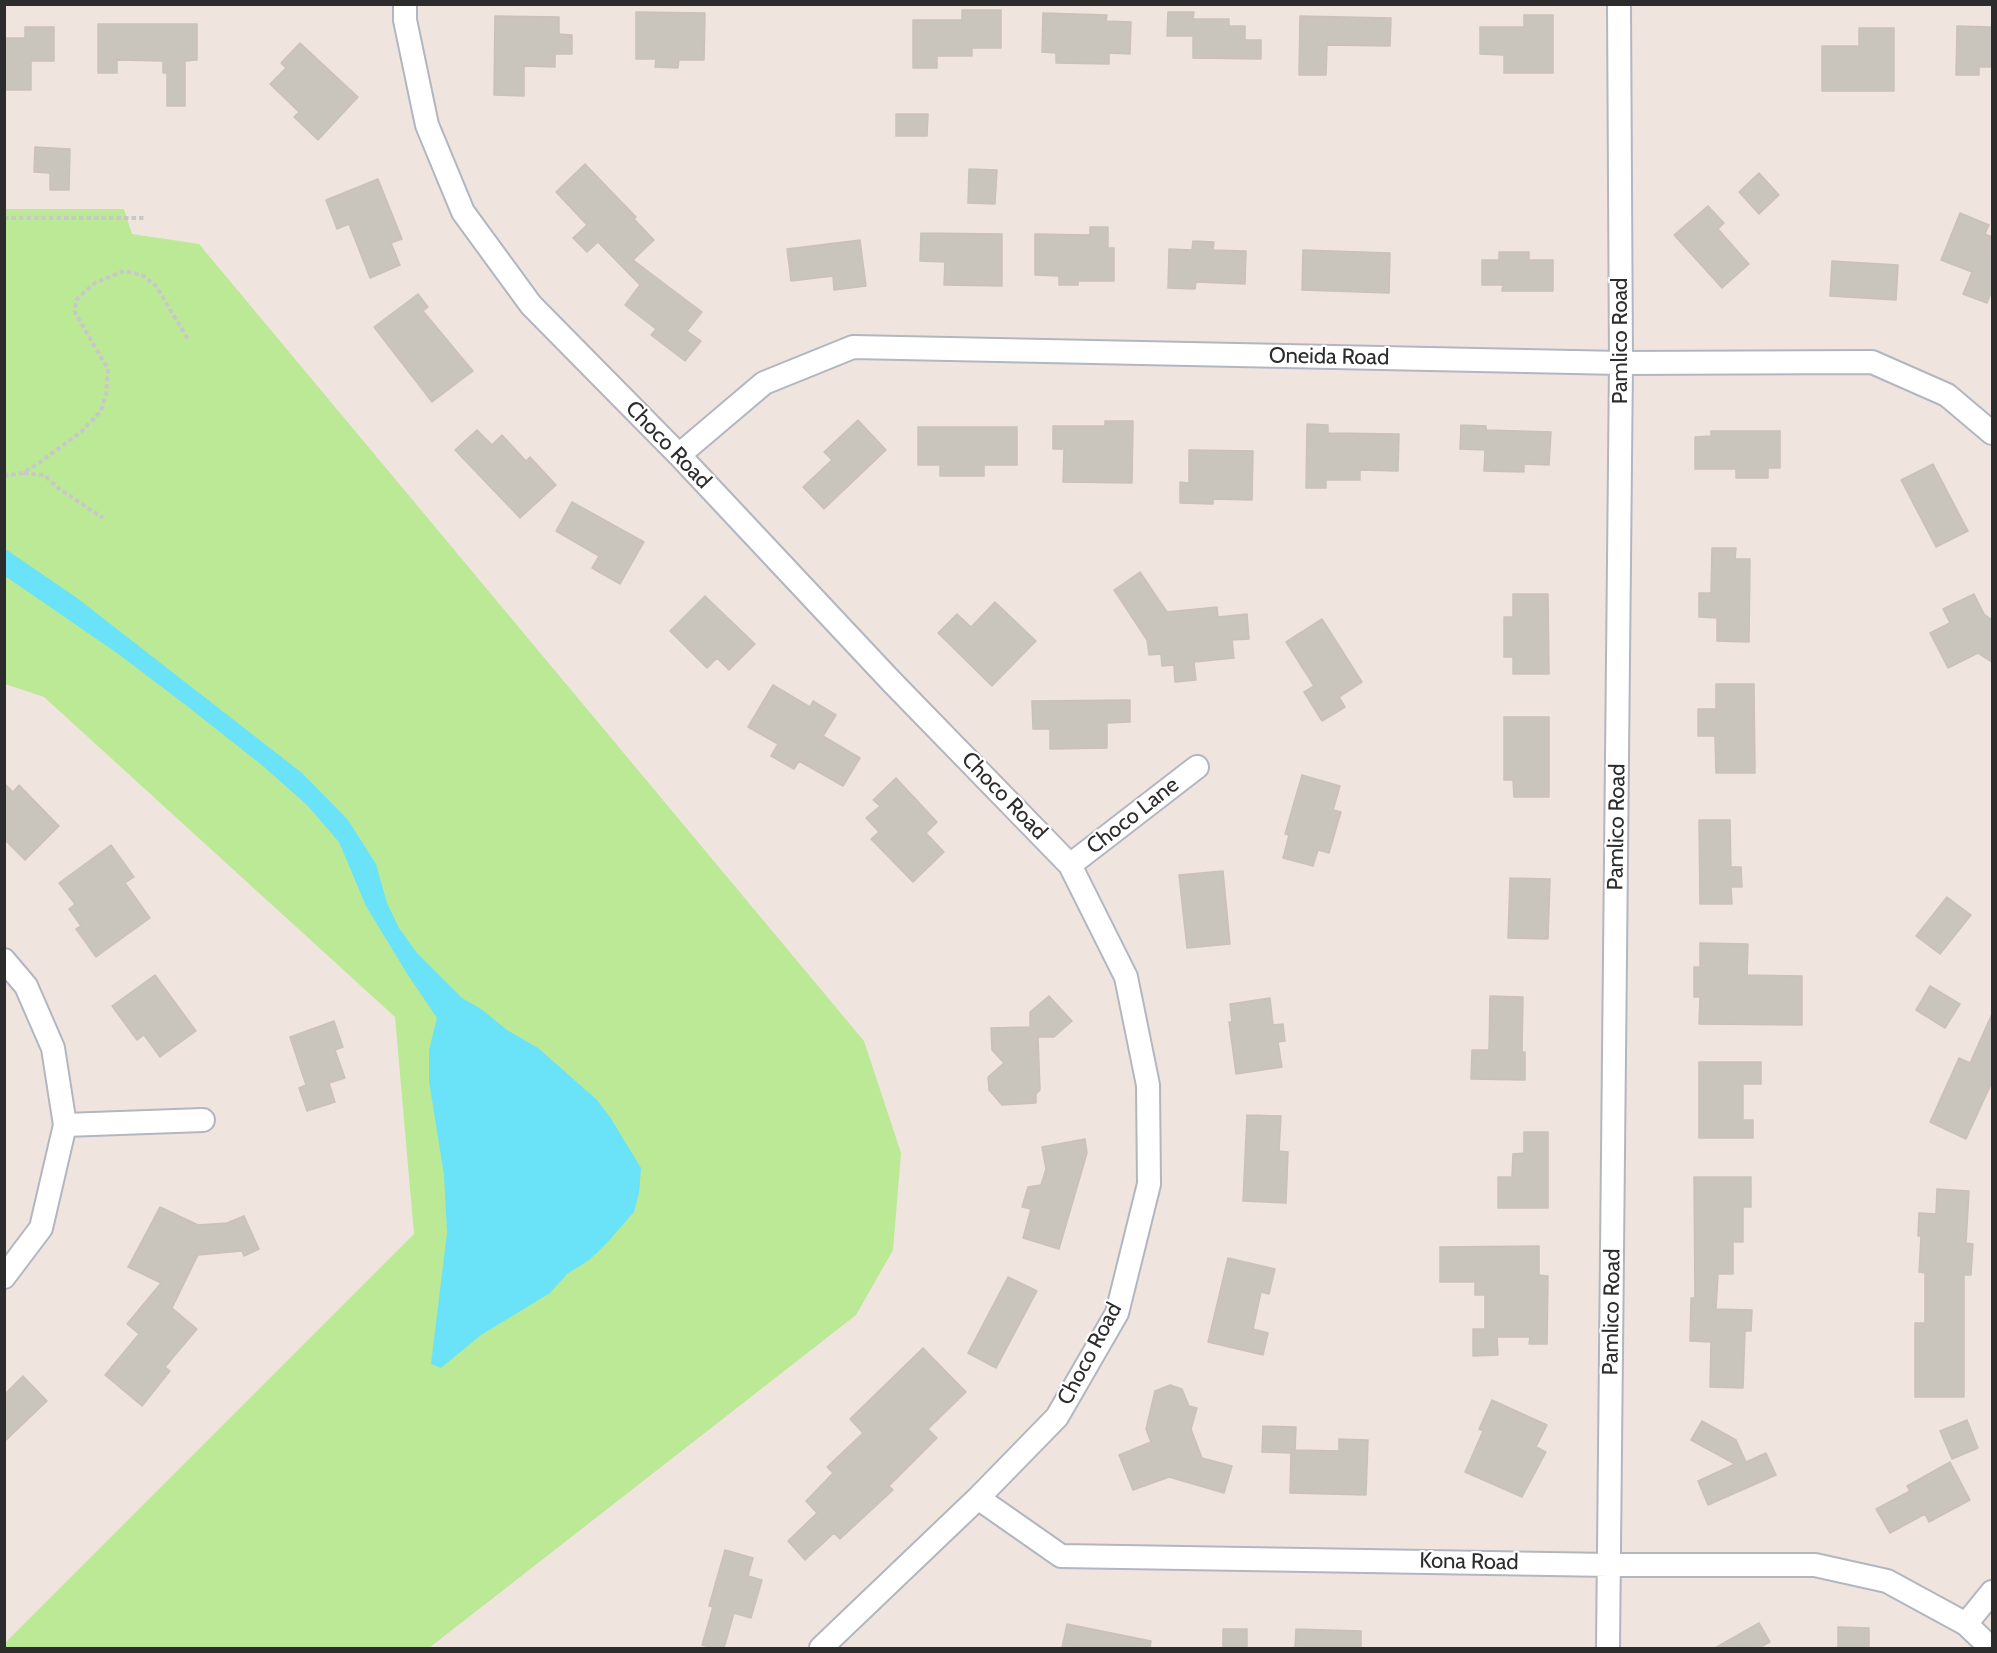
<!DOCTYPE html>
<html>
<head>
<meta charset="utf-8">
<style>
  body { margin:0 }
  #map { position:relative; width:1997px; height:1653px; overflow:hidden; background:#efe5de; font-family:Cabin,sans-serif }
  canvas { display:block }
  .frame { position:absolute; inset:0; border:6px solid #2c2c2c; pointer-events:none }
</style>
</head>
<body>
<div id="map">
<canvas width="1997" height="1653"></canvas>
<div class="frame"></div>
</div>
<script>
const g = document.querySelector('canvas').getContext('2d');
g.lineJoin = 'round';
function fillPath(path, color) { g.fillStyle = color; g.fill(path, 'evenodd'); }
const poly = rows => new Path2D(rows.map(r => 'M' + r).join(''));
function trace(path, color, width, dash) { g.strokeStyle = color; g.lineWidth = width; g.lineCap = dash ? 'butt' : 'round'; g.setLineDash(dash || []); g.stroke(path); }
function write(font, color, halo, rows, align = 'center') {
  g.font = font + ' Cabin,sans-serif'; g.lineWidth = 4.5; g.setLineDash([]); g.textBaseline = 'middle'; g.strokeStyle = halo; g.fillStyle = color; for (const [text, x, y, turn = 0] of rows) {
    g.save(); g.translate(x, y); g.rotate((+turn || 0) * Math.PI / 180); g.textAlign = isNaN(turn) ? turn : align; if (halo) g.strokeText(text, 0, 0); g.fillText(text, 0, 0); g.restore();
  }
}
const green = poly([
  [5,209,124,209,132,234,199,244,864,1041,901,1153,893,1250,856,1315,429,1648,5,1648,5,1643,414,1234,395,1017,44,697,5,684]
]);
const water = poly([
  [4,548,77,598,302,773,348,820,376,864,387,903,399,928,417,953,462,998,481,1009,507,1030,538,1048,596,1099,610,1117,641,1168,639,1193,634,1212,605,1245,589,1260,567,1274,550,1293,481,1335,441,1368,431,1364,447,1233,444,1175,429,1081,429,1050,437,1018,406,972,366,906,339,842,307,805,263,766,187,706,117,653,5,576]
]);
const building = poly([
  [962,10,1001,10,1001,48,972,48,972,56,937,56,937,68,913,68,913,20,962,20,962,10],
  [636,12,705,13,704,60,679,60,678,68,655,67,656,59,636,59,636,12],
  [1168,12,1194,12,1193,19,1229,19,1229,26,1245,26,1245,40,1261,40,1261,59,1193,58,1193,36,1167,36,1168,12],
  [1043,13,1107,15,1106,21,1131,22,1130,54,1109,53,1109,64,1056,63,1056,53,1042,52,1043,13],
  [1524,15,1553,15,1553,73,1504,73,1504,55,1480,54,1480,27,1524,27,1524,15],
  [495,16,559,17,559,34,572,35,572,54,555,54,555,67,524,66,524,96,494,95,495,16],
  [1300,16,1391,18,1390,46,1327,45,1326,75,1299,75,1300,16],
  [98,24,197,24,197,60,185,61,185,106,167,106,167,73,163,73,163,61,117,60,117,73,98,73,98,24],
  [1957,26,1992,27,1992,67,1979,67,1979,75,1956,75,1957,26],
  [25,27,54,27,54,61,31,61,31,90,5,90,4,38,25,38,25,27],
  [1859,28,1894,28,1894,91,1822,91,1822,46,1859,46,1859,28],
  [300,43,358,97,318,140,294,117,299,112,270,84,286,68,281,63,300,43],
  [896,114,928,114,927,136,896,136,896,114],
  [35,147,70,149,69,190,50,190,50,173,34,172,35,147],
  [585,164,636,217,634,219,654,240,633,260,702,312,687,331,701,341,685,361,651,335,656,329,625,305,640,285,598,242,587,252,573,238,587,225,556,192,585,164],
  [969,169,997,170,995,204,968,203,969,169],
  [1759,173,1779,195,1759,214,1739,192,1759,173],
  [378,179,402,239,391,243,400,265,370,278,349,224,337,229,326,200,378,179],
  [1708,206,1724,223,1718,229,1749,264,1722,288,1674,235,1708,206],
  [1960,213,1989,225,1985,234,1992,237,1992,290,1987,303,1963,294,1972,272,1941,260,1960,213],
  [1090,227,1108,227,1108,248,1114,248,1114,281,1078,281,1078,285,1059,285,1059,276,1035,275,1035,234,1090,235,1090,227],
  [921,233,1002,234,1002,286,944,285,945,262,920,261,921,233],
  [860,240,866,286,834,290,833,276,791,281,787,249,860,240],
  [1193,241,1214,242,1213,250,1246,251,1245,284,1196,282,1195,289,1168,288,1169,249,1192,250,1193,241],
  [1303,250,1390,253,1389,293,1302,290,1303,250],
  [1499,252,1529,252,1529,260,1553,260,1553,291,1502,291,1503,285,1482,285,1482,260,1499,260,1499,252],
  [1832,261,1898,265,1896,300,1830,296,1832,261],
  [418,294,428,307,423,311,473,371,432,402,374,327,418,294],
  [858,420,886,450,824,509,803,487,832,460,824,452,858,420],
  [1105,421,1133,421,1132,483,1063,482,1064,449,1053,449,1053,426,1105,426,1105,421],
  [1307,424,1328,425,1328,433,1399,434,1398,471,1360,470,1360,480,1326,480,1326,488,1306,488,1307,424],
  [1461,425,1486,426,1486,430,1551,432,1549,465,1524,464,1524,472,1484,471,1485,450,1460,449,1461,425],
  [918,427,1017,427,1017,465,984,465,984,476,940,476,940,465,918,465,918,427],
  [477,430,492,445,502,435,526,461,530,457,556,485,520,518,455,450,477,430],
  [1711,431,1780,431,1780,468,1768,468,1768,478,1736,478,1736,469,1695,469,1695,437,1711,436,1711,431],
  [1189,450,1253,451,1252,500,1213,499,1213,504,1180,503,1180,482,1189,483,1189,450],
  [1933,464,1968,531,1936,547,1901,480,1933,464],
  [572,502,644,542,620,584,592,568,599,556,556,531,572,502],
  [1712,548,1736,548,1735,559,1750,559,1749,642,1717,641,1717,618,1699,617,1699,593,1711,593,1712,548],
  [1140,572,1167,612,1217,607,1218,617,1247,614,1249,639,1232,640,1234,658,1194,662,1196,680,1175,682,1174,665,1162,666,1161,654,1149,655,1147,640,1114,590,1140,572],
  [1513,594,1548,594,1549,674,1513,674,1513,657,1504,657,1504,617,1513,617,1513,594],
  [1974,594,1984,614,1992,620,1992,662,1978,653,1948,668,1930,633,1950,623,1943,609,1974,594],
  [705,596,755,644,729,670,717,658,707,668,670,631,705,596],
  [995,602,1036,641,992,686,938,633,957,614,971,627,995,602],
  [1322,619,1362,682,1339,697,1345,707,1322,721,1304,692,1314,686,1286,642,1322,619],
  [1716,684,1754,684,1755,773,1716,773,1715,736,1698,736,1698,709,1716,709,1716,684],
  [773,685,810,707,813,701,836,715,823,736,860,758,843,786,799,761,794,769,771,756,778,744,748,727,773,685],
  [1130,700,1130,722,1107,723,1107,748,1050,749,1050,729,1033,729,1032,701,1130,700],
  [1504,717,1549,717,1549,797,1514,797,1513,780,1504,780,1504,717],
  [1302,775,1340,786,1333,810,1341,812,1329,853,1318,850,1313,866,1283,858,1289,835,1285,834,1302,775],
  [896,778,937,822,926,833,944,852,913,882,871,839,879,832,866,818,880,806,873,800,896,778],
  [4,783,13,792,19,785,59,826,25,860,4,839,4,783],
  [1699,820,1730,820,1731,867,1741,867,1742,887,1731,887,1732,904,1700,904,1699,820],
  [111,845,134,877,125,883,150,918,96,957,76,929,81,926,69,909,75,904,59,883,111,845],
  [1223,871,1230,944,1187,948,1179,875,1223,871],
  [1510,878,1550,879,1548,939,1508,938,1510,878],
  [1947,897,1971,915,1940,954,1916,936,1947,897],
  [1700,943,1748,944,1747,975,1802,976,1802,1025,1699,1024,1700,997,1694,997,1694,967,1700,967,1700,943],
  [155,975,196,1031,160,1057,144,1035,137,1040,112,1006,155,975],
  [1930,986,1960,1004,1945,1028,1916,1010,1930,986],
  [1049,996,1072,1021,1054,1037,1038,1037,1040,1090,1036,1094,1036,1103,1002,1105,989,1090,988,1077,1004,1063,992,1050,991,1028,1030,1027,1030,1012,1049,996],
  [1490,996,1523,997,1522,1052,1525,1052,1525,1080,1471,1079,1472,1050,1489,1050,1490,996],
  [1270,998,1273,1025,1283,1024,1285,1041,1278,1042,1282,1067,1236,1074,1229,1022,1232,1022,1230,1004,1270,998],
  [1992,1014,1992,1082,1966,1139,1930,1122,1959,1058,1970,1063,1992,1014],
  [334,1021,343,1047,335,1050,345,1078,329,1083,335,1102,307,1111,299,1088,306,1085,290,1037,334,1021],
  [1699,1062,1761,1062,1761,1084,1743,1084,1743,1120,1753,1120,1753,1138,1699,1138,1699,1062],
  [1247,1115,1281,1116,1279,1151,1288,1152,1286,1203,1243,1201,1247,1115],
  [1524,1132,1548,1132,1548,1208,1498,1208,1498,1177,1512,1177,1513,1154,1524,1153,1524,1132],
  [1085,1139,1087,1153,1059,1249,1023,1238,1031,1209,1022,1207,1028,1187,1041,1185,1046,1169,1042,1147,1085,1139],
  [1694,1177,1751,1177,1751,1207,1743,1207,1743,1242,1733,1242,1733,1274,1718,1274,1716,1309,1752,1310,1751,1331,1745,1331,1743,1388,1710,1387,1711,1342,1690,1341,1691,1298,1695,1298,1694,1177],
  [1937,1189,1969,1191,1966,1243,1973,1244,1971,1275,1964,1275,1964,1397,1915,1397,1915,1323,1925,1323,1925,1273,1919,1272,1921,1236,1918,1236,1919,1213,1936,1214,1937,1189],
  [160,1207,198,1225,227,1223,244,1216,259,1249,244,1256,242,1251,198,1255,172,1308,197,1329,165,1367,170,1371,142,1406,105,1375,139,1334,127,1324,161,1283,128,1267,160,1207],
  [1539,1246,1539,1275,1548,1276,1547,1344,1529,1344,1530,1337,1497,1337,1498,1355,1473,1356,1473,1329,1485,1329,1485,1295,1475,1295,1475,1282,1440,1282,1440,1247,1539,1246],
  [1228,1258,1275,1269,1269,1294,1261,1292,1253,1329,1268,1333,1263,1355,1208,1342,1228,1258],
  [1008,1277,1037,1291,996,1368,968,1353,1008,1277],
  [923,1348,966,1392,928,1429,937,1438,889,1486,893,1490,840,1539,834,1533,805,1560,788,1541,817,1513,806,1501,833,1473,827,1467,863,1433,850,1419,923,1348],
  [23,1376,47,1401,4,1442,4,1395,23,1376],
  [1170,1385,1182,1389,1189,1406,1197,1408,1191,1429,1202,1458,1232,1466,1224,1493,1169,1477,1133,1490,1119,1455,1151,1442,1146,1429,1155,1391,1170,1385],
  [1492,1400,1547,1425,1536,1447,1546,1452,1522,1497,1465,1472,1483,1431,1479,1429,1492,1400],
  [1967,1420,1978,1448,1952,1459,1940,1431,1967,1420],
  [1702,1421,1736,1440,1746,1462,1766,1453,1776,1475,1708,1505,1698,1481,1735,1464,1691,1440,1702,1421],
  [1263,1426,1296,1427,1295,1450,1339,1451,1339,1439,1368,1440,1366,1495,1290,1493,1291,1453,1262,1452,1263,1426],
  [1950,1462,1970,1500,1929,1522,1925,1514,1890,1533,1876,1509,1910,1491,1907,1486,1950,1462],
  [725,1550,753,1558,748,1576,762,1580,751,1618,734,1613,724,1648,714,1648,702,1645,713,1607,709,1606,725,1550],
  [1759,1623,1770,1642,1759,1648,1715,1648,1759,1623],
  [1067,1624,1151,1641,1150,1648,1062,1648,1067,1624],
  [1838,1627,1869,1628,1869,1648,1838,1648,1838,1627],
  [1223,1629,1247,1629,1247,1648,1223,1648,1223,1629],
  [1296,1629,1361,1631,1361,1648,1295,1648,1296,1629]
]);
const path = poly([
  [4,218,144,218],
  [24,473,44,475,58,488,103,518],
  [4,476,23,473,40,462,81,432,101,411,106,394,108,369,75,313,76,300,95,283,124,271,142,275,156,286,189,341]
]);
const minor = poly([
  [405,4,405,20,427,125,463,212,531,305,679,455,891,681,1070,865,1126,977,1148,1085,1149,1184,1117,1313,1057,1417,978,1498,821,1648],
  [679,455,764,383,853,347,1621,363,1872,362,1947,395,1992,433],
  [1070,865,1197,767],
  [4,960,26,986,53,1048,65,1125,41,1228,4,1277],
  [65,1125,203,1120],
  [978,1498,1061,1556,1610,1565,1815,1565,1887,1581,1966,1624,1991,1648],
  [1966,1624,1992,1592],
  [1608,1648,1621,363,1619,4]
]);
const streetNames = [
  ["Pamlico Road",1621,341,-90],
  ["Oneida Road",1329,357,1],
  ["Choco Road",668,445,46],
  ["Choco Road",1004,796,46],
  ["Choco Lane",1133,816,-38],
  ["Pamlico Road",1617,827,-89],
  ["Pamlico Road",1612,1312,-89],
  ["Choco Road",1090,1354,-62],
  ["Kona Road",1469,1562,1]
];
fillPath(green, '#bce996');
fillPath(water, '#6ae2f8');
fillPath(building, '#c9c4bc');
trace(building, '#cbc1b7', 1.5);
trace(minor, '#b2b6c1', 26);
trace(path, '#c8c8c8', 4, [4.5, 3]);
trace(minor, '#fff', 22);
write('22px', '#2c2c2c', '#fff', streetNames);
</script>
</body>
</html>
